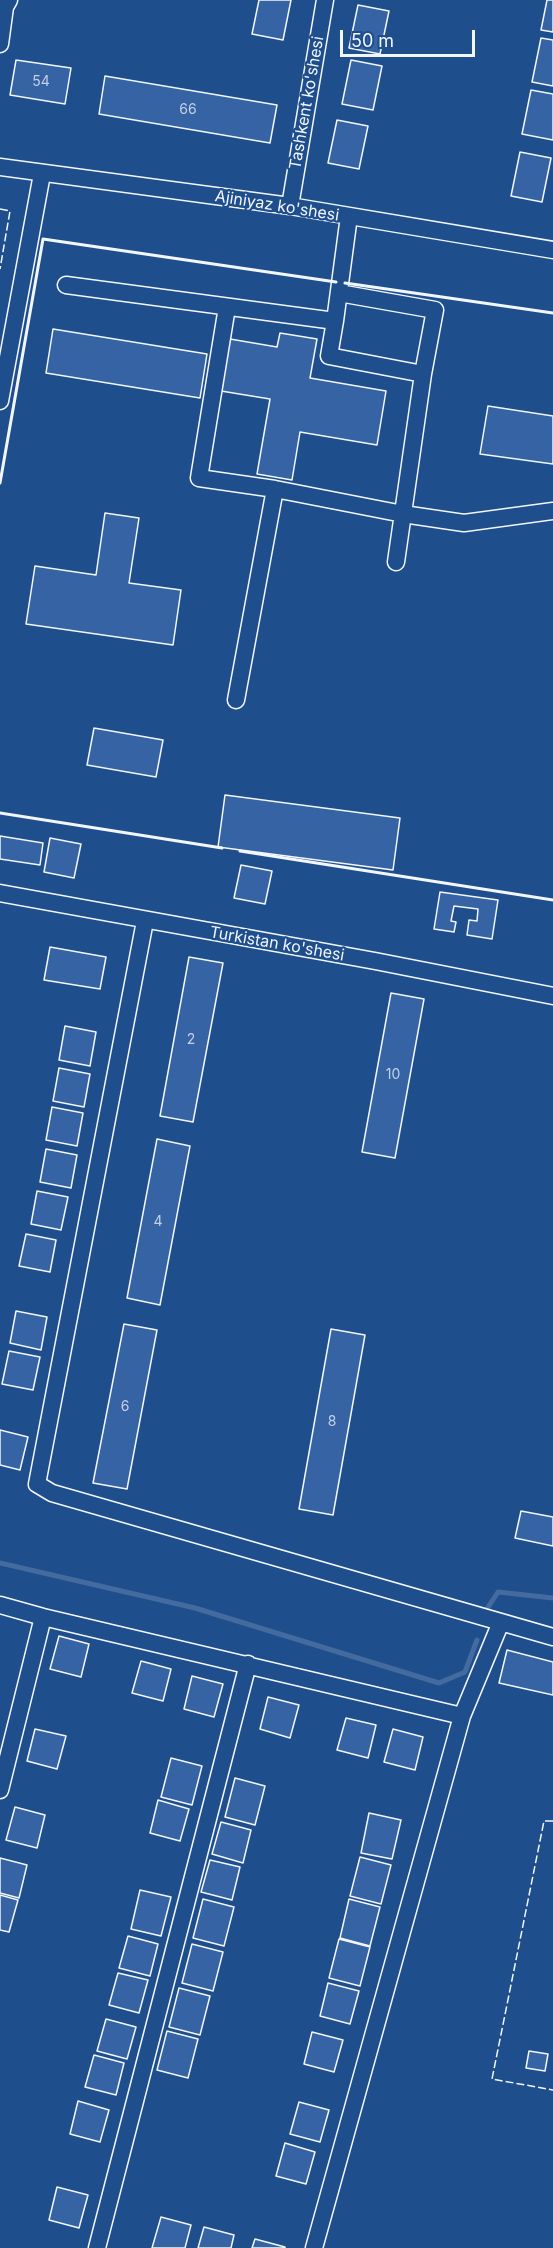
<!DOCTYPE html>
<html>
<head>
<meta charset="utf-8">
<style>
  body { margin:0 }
  #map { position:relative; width:553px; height:2248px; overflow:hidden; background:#1f4e8c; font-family:Inter,sans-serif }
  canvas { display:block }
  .scale { position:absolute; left:340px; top:30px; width:135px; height:27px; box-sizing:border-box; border:3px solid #f2f6ff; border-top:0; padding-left:8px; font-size:18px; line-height:21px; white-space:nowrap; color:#f2f6ff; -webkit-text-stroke:4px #1f4e8c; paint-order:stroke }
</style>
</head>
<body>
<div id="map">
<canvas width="553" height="2248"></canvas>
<div class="scale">50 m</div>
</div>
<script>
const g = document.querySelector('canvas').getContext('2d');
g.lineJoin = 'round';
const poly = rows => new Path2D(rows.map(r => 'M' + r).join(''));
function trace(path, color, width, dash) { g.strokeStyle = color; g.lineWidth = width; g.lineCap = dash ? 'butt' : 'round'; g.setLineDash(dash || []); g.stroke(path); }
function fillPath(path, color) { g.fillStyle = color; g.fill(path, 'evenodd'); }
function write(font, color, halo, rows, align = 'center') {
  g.font = font + ' Inter,sans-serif'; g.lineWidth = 4.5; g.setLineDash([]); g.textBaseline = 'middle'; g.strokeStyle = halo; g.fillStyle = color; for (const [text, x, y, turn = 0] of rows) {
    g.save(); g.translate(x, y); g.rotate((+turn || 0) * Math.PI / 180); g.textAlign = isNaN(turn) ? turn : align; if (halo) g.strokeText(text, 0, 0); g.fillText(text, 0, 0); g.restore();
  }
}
const stream = poly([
  [0,1563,195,1608,439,1683,465,1672,477,1640],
  [485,1612,498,1592,553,1598]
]);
const building = poly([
  [259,0,291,0,283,40,252,34,259,0],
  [547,0,553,0,553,32,541,30,547,0],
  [358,5,389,11,380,54,349,48,358,5],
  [541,38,553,40,553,86,532,82,541,38],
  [16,60,71,68,65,104,10,95,16,60],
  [351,60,382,66,373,110,342,104,351,60],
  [105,76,277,105,270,143,99,114,105,76],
  [531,90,553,94,553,140,522,134,531,90],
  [337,120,368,126,359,169,328,163,337,120],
  [520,152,551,158,542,202,511,196,520,152],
  [53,329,207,354,200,398,46,373,53,329],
  [280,333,317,339,310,378,386,391,377,445,300,432,292,480,257,474,270,399,221,391,230,339,277,347,280,333],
  [488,406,553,416,553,464,480,454,488,406],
  [105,513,139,518,129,583,181,590,173,645,26,624,35,566,96,575,105,513],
  [94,728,163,740,156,777,87,765,94,728],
  [225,795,400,818,393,870,218,847,225,795],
  [0,836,43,843,40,865,0,859,0,836],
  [50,838,81,844,74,878,44,872,50,838],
  [241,865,272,871,265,904,234,898,241,865],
  [440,892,498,900,492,939,467,935,469,920,477,921,478,909,454,906,451,921,456,922,454,932,434,929,440,892],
  [50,947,106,957,100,989,44,980,50,947],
  [189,957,223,963,193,1122,160,1116,189,957],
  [391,993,424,999,395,1158,362,1152,391,993],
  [65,1026,96,1032,90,1066,59,1060,65,1026],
  [59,1068,90,1074,84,1107,53,1101,59,1068],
  [52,1107,83,1113,77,1146,46,1140,52,1107],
  [157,1139,190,1146,160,1305,127,1298,157,1139],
  [46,1149,77,1155,71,1188,40,1182,46,1149],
  [37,1191,68,1197,61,1230,31,1224,37,1191],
  [26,1234,56,1240,50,1272,19,1266,26,1234],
  [16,1311,47,1317,41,1350,10,1343,16,1311],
  [124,1324,157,1330,127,1489,93,1483,124,1324],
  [331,1329,365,1335,333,1515,299,1509,331,1329],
  [9,1351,40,1357,33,1390,2,1384,9,1351],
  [0,1430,28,1437,20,1470,0,1465,0,1430],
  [521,1511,553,1517,553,1546,515,1538,521,1511],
  [59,1636,89,1644,81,1677,50,1669,59,1636],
  [507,1650,553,1662,553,1695,499,1683,507,1650],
  [141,1661,171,1669,163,1701,132,1693,141,1661],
  [192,1676,223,1684,214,1717,184,1709,192,1676],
  [268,1697,299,1705,290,1738,260,1729,268,1697],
  [346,1718,376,1725,368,1758,337,1750,346,1718],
  [35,1729,66,1736,57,1769,27,1761,35,1729],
  [393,1729,423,1737,415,1770,384,1762,393,1729],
  [171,1758,202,1766,192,1805,161,1797,171,1758],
  [235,1778,265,1786,255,1825,225,1817,235,1778],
  [158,1800,189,1809,180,1841,150,1833,158,1800],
  [15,1807,45,1815,37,1848,6,1840,15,1807],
  [369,1813,401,1820,392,1859,361,1853,369,1813],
  [221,1822,251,1830,243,1863,212,1854,221,1822],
  [360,1857,391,1865,381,1904,350,1896,360,1857],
  [0,1858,27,1865,19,1898,0,1893,0,1858],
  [210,1860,240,1867,232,1900,201,1892,210,1860],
  [140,1890,171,1897,161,1936,131,1929,140,1890],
  [0,1895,18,1900,9,1932,0,1930,0,1895],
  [203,1899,234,1907,224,1946,193,1938,203,1899],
  [349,1899,380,1907,370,1946,340,1938,349,1899],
  [128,1936,158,1944,150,1976,119,1968,128,1936],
  [339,1939,370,1947,360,1986,329,1978,339,1939],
  [192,1944,223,1952,213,1991,182,1983,192,1944],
  [118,1973,148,1980,139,2013,109,2005,118,1973],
  [328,1983,359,1991,350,2024,320,2016,328,1983],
  [179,1988,210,1996,200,2035,169,2027,179,1988],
  [106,2019,136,2027,127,2059,97,2051,106,2019],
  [167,2031,198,2039,188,2078,157,2070,167,2031],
  [312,2032,343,2040,334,2072,304,2064,312,2032],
  [529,2051,548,2054,545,2071,526,2068,529,2051],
  [94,2055,124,2063,116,2095,85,2087,94,2055],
  [78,2101,109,2110,100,2142,70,2134,78,2101],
  [299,2102,329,2110,320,2142,290,2134,299,2102],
  [285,2143,315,2152,306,2184,276,2176,285,2143],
  [57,2187,88,2195,79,2228,49,2220,57,2187],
  [161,2217,191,2225,185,2248,152,2248,161,2217],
  [204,2227,234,2235,231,2248,198,2248,204,2227],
  [255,2239,285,2247,285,2248,252,2248,255,2239]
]);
const street = poly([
  [0,44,5,7,9,0],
  [0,167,290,206,553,250],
  [290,206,325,0],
  [66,285,335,321,329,356,423,374],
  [339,293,435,310,423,374,396,562],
  [227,307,199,478,275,489,403,514,464,523,553,511],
  [335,321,349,216],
  [0,401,42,174],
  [236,700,275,489],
  [0,893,375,961,553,996],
  [145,921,37,1484,52,1493,553,1637],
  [0,1605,43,1617,462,1716],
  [0,1790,43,1617],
  [97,2248,248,1664],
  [314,2248,462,1716,501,1622]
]);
const fence = poly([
  [0,209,10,211,0,269],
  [553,1821,544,1821,492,2079,553,2090]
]);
const wall = poly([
  [345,283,553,313],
  [0,483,43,239,336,282],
  [0,813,222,848],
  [240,851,553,900]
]);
const numberNames = [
  ["54",41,82],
  ["66",188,110],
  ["2",191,1040],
  ["10",393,1075],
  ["4",158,1222],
  ["6",125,1407],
  ["8",332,1422]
];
const streetNames = [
  ["Tashkent ko'shesi",307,103,-80],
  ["Ajiniyaz ko'shesi",277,206,9],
  ["Turkistan ko'shesi",277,944,10]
];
trace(stream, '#446ba0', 5);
fillPath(building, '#3563a3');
trace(building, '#f2f6ff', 1.5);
trace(street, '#f2f6ff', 19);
trace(street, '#1f4e8c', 16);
trace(fence, '#f2f6ff', 1.5, [8, 3]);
trace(wall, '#f2f6ff', 3);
write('14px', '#c3d1e8', null, numberNames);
write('16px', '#f2f6ff', '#1f4e8c', streetNames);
</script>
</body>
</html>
